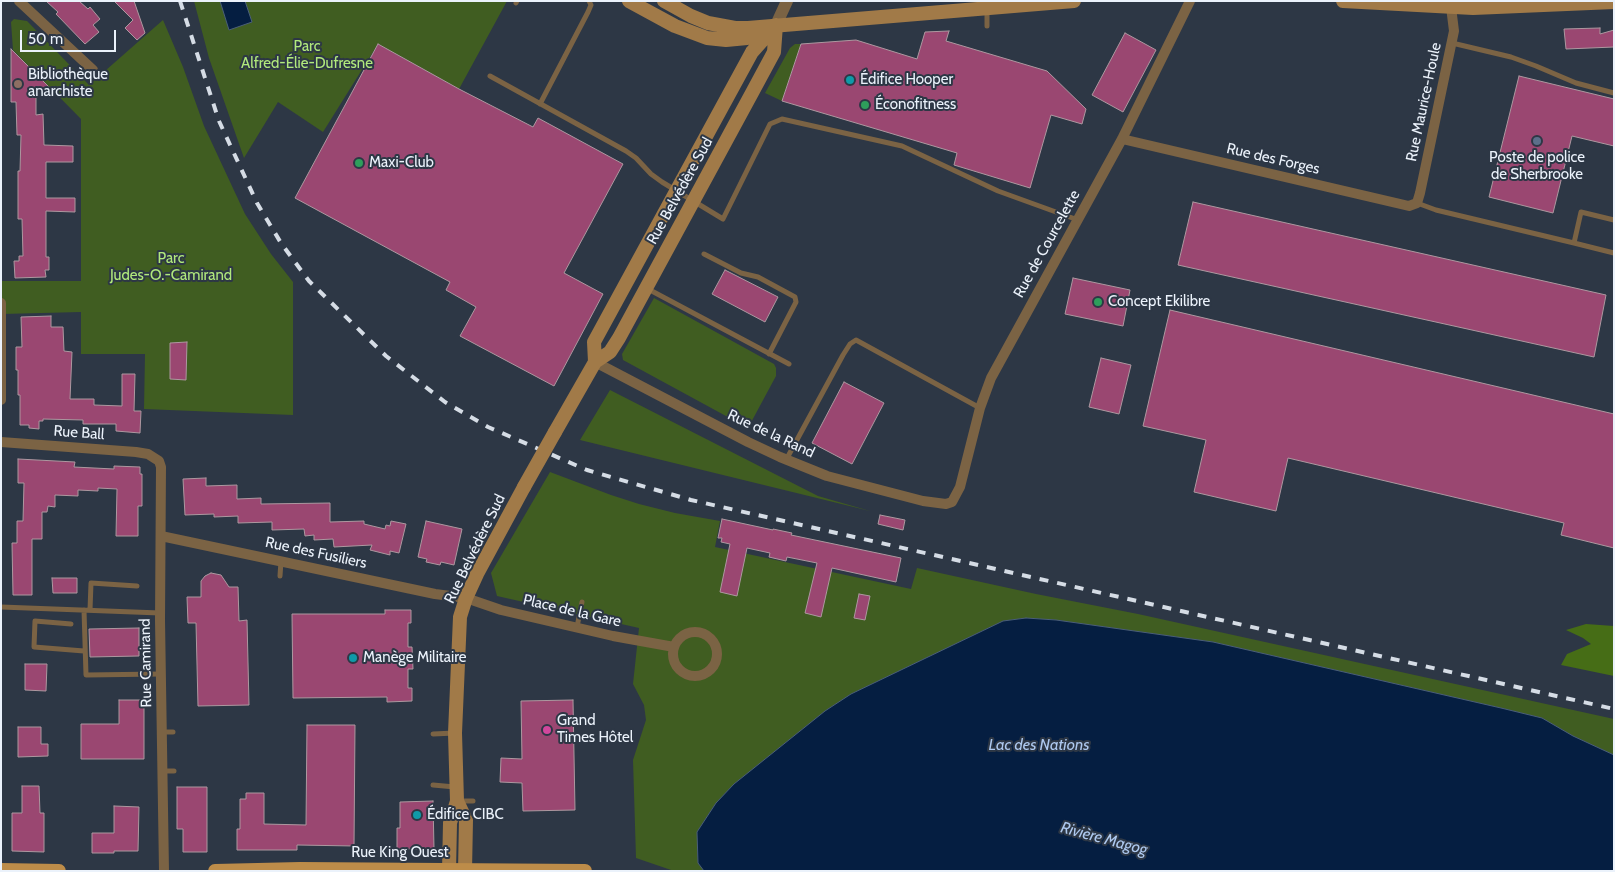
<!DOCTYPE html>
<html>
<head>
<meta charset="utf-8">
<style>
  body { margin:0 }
  #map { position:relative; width:1615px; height:872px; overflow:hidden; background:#2d3745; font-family:Cabin,sans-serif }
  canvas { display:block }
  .frame { position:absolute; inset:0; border:2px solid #ebf2fb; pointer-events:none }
  .scale { position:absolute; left:20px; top:30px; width:96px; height:22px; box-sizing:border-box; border:2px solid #ebf2fb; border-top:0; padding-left:6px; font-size:15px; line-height:18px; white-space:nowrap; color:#ebf2fb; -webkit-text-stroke:4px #2d3745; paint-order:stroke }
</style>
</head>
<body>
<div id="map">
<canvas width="1615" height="872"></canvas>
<div class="frame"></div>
<div class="scale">50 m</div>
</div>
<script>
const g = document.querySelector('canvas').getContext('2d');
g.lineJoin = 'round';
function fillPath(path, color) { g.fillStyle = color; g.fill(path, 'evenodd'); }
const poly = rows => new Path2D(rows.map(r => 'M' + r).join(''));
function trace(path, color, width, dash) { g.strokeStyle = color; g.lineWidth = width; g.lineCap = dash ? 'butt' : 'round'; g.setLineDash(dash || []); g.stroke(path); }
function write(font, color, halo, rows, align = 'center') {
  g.font = font + ' Cabin,sans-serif'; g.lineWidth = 4; g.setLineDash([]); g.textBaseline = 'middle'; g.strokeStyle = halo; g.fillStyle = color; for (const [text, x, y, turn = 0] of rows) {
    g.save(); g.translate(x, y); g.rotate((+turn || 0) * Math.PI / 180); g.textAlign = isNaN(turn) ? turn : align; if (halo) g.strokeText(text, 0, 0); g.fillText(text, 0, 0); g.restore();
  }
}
const green = poly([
  [194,1,507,1,459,89,378,44,323,132,278,102,244,158,209,58],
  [14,19,27,21,89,85,163,20,183,67,204,126,245,214,271,254,293,282,293,415,144,409,145,354,81,354,81,312,2,314,1,281,81,281,81,119,13,50,11,22],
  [795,44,801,44,782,101,765,93,790,48],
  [654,298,774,364,776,368,776,376,748,428,623,360,622,354],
  [610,390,818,496,870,511,580,440],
  [550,472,611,495,639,504,675,513,720,521,715,547,911,589,917,568,1036,594,1138,614,1614,719,1614,755,1573,736,1542,718,1501,708,1213,642,1056,620,1026,618,1003,621,851,694,825,711,734,784,716,803,697,832,698,863,704,871,674,871,636,858,633,760,646,720,644,705,633,684,639,628,497,596,491,573]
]);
const forest = poly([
  [1586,624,1614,626,1614,676,1561,665,1567,654,1591,644,1583,638,1566,630]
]);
const water = poly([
  [220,1,245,1,252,22,229,30,220,1],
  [1026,618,1056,620,1213,642,1501,708,1542,718,1573,736,1614,755,1614,871,704,871,698,863,697,832,716,803,734,784,825,711,851,694,1003,621,1026,618]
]);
const building = poly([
  [46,1,79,1,88,9,90,7,100,19,93,25,99,32,85,44,56,14,58,12,46,1],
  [114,1,134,1,145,33,137,40,125,28,133,20,114,1],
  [1600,28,1600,34,1614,30,1614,47,1566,49,1564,29,1600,28],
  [949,31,946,41,1047,71,1086,109,1082,124,1051,115,1030,188,954,165,957,153,782,101,801,44,856,40,917,59,925,32,949,31],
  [1125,33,1156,50,1123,112,1092,95,1125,33],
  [378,44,459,89,533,127,538,118,623,164,564,273,603,294,554,386,460,336,476,307,446,290,450,282,295,198,378,44],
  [11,49,53,91,36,91,36,115,43,114,44,145,73,146,73,162,46,162,46,198,75,198,75,212,46,211,46,257,49,257,49,270,45,270,46,277,15,278,14,261,19,261,19,256,23,256,22,219,18,219,18,171,20,171,21,135,17,135,16,102,11,102,11,49],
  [1519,76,1614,99,1614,146,1572,136,1553,213,1489,197,1519,76],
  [1193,202,1606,295,1594,357,1178,265,1193,202],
  [725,270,778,297,765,322,712,294,725,270],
  [1073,278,1130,290,1123,326,1065,314,1073,278],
  [1170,310,1614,414,1614,548,1561,535,1564,523,1288,458,1276,511,1194,492,1206,440,1143,426,1170,310],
  [51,316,51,327,63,327,64,351,72,352,70,399,94,399,94,405,122,406,122,374,135,374,134,411,141,411,140,433,116,431,116,424,83,424,83,420,43,419,43,421,39,421,39,429,29,428,29,425,20,425,20,395,18,395,18,370,16,370,16,347,22,347,21,317,51,316],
  [187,342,186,380,170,379,170,343,187,342],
  [1101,358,1131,365,1119,414,1089,407,1101,358],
  [844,382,884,403,852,464,812,443,844,382],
  [18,459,75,462,74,467,114,469,114,466,140,467,140,474,142,474,142,506,138,506,138,536,116,536,117,489,98,488,98,491,78,490,78,496,55,495,55,507,48,506,47,512,42,512,42,539,32,539,32,595,13,595,12,543,17,543,17,521,23,521,24,483,18,483,18,459],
  [206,478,206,486,237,485,237,499,261,498,261,504,330,503,330,522,364,521,364,524,385,529,386,525,390,526,391,521,406,524,399,553,390,551,390,555,370,550,372,545,334,547,333,539,314,540,314,535,305,536,304,529,272,530,272,522,238,523,238,516,214,517,214,514,185,515,183,479,206,478],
  [880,515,905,520,903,530,878,524,880,515],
  [722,519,773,530,773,529,792,533,791,535,901,558,896,582,832,568,821,617,805,613,817,563,787,557,786,561,769,557,770,553,747,548,737,596,720,592,730,544,721,542,722,538,718,538,722,519],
  [426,521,462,529,454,565,441,562,440,565,426,562,427,559,418,557,426,521],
  [211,573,221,575,229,587,238,587,239,621,247,620,249,705,198,706,196,623,188,623,187,597,201,597,201,581,205,576,211,573],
  [52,578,77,578,77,593,53,593,52,578],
  [859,594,870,596,865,620,854,618,859,594],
  [385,610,411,610,411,623,408,623,408,647,412,647,413,669,408,669,408,688,412,688,412,701,387,702,387,697,293,698,292,614,385,614,385,610],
  [139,628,139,656,90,657,89,629,139,628],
  [25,664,47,664,46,691,25,690,25,664],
  [119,700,144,700,144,759,81,759,81,724,119,724,119,700],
  [573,700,575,810,523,811,522,783,500,782,501,758,522,759,521,701,573,700],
  [307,725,355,725,354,846,297,845,297,850,237,850,237,829,240,829,240,799,246,799,246,793,264,793,264,824,306,825,307,725],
  [18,727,41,727,41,744,48,744,48,756,18,757,18,727],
  [22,786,39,786,40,813,44,813,44,852,12,851,12,813,22,813,22,786],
  [177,787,207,787,207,852,183,852,183,829,177,829,177,787],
  [433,801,434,849,397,849,397,828,400,828,400,802,433,801],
  [114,806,139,807,138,851,114,851,114,853,92,853,92,833,114,833,114,806]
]);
const service = poly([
  [516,3,517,1],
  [987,26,987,10],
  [1452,43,1511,57,1536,66,1576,83,1614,93],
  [490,76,626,151,636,158,651,174,662,182,723,219,770,124,782,119,902,146,998,191,1078,220],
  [540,104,588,12,591,5,589,1],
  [1417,203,1436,210,1574,243,1581,212,1614,220],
  [1574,243,1614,253],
  [704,254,741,273,758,277,795,297,796,302,769,354],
  [648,289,789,364],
  [786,460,843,355,850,344,856,340,980,408],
  [280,576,281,561],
  [1,607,160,613],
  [84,610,86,675,161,674],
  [90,610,91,583,137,586],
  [71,624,35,621,34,647,84,651],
  [577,627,582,602],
  [162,732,173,732],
  [433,734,455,733],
  [162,771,174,771],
  [433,785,455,787],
  [460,801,473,801]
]);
const minor = poly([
  [19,1,93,70],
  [1122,139,1409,206,1417,203,1420,193,1454,31,1451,7],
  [1,303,1,400],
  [595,362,748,442,780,457,827,476,923,501,946,504,952,502,960,487,980,408,991,378,1122,139,1190,1],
  [1,442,136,452,148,454,159,461,161,467,160,620,164,871],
  [161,536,435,594,466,598,501,610,613,636,674,647],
  '673 654a22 22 0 1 1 44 0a22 22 0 1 1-44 0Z'
]);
const tertiary = poly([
  [776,25,787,1]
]);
const secondary = poly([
  [629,1,675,26,707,38,726,40,747,38,764,31],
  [664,1,691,16,708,23,735,28,748,28,1074,1],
  [1343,1,1473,8,1614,2],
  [595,362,594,342,752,52,776,25],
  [555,432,595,362,610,352,619,338,753,91,774,52,776,25],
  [457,801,466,820,465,871],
  [449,871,450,823,457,801,455,733,460,617,466,598,477,574,524,487]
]);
const primary = poly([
  [1,870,59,871],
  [215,871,300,869,585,871]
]);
const rail = poly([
  [180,1,219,121,257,203,281,243,309,281,386,356,445,402,488,427,587,470,691,500,1614,709]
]);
const secondaryBridge = poly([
  [524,487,555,432]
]);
const markers = [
  [850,80,5,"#0f9aa8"],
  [18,84,5,"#8d6e63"],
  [865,105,5,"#2e9e5b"],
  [1537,141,5,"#5c6f8a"],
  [359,163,5,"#2e9e5b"],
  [1098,302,5,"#2e9e5b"],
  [353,658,5,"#0f9aa8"],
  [547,730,5,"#d1479c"],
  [417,815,5,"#0f9aa8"]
];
const parkNames = [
  ["Parc",307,47],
  ["Alfred-Élie-Dufresne",307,64],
  ["Parc",171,259],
  ["Judes-O.-Camirand",171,276]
];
const poiNames = [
  ["Bibliothèque",28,75],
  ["anarchiste",28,92],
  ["Édifice Hooper",860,80],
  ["Éconofitness",875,105],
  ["Poste de police",1537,158,"center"],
  ["de Sherbrooke",1537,175,"center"],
  ["Maxi-Club",369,163],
  ["Concept Ekilibre",1108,302],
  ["Manège Militaire",363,658],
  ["Grand",557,721],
  ["Times Hôtel",557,738],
  ["Édifice CIBC",427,815]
];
const streetNames = [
  ["Rue Maurice-Houle",1424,102,-78],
  ["Rue des Forges",1273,159,13],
  ["Rue Belvédère Sud",680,191,-61],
  ["Rue de Courcelette",1047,244,-61],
  ["Rue Ball",79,433,4],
  ["Rue de la Rand",771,434,25],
  ["Rue Belvédère Sud",475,549,-64],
  ["Rue des Fusiliers",316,553,12],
  ["Place de la Gare",572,611,13],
  ["Rue Camirand",146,663,-91],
  ["Rue King Ouest",400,853]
];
const waterNames = [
  ["Lac des Nations",1039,745],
  ["Rivière Magog",1104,839,15]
];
fillPath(green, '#405d21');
fillPath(forest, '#466d16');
fillPath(water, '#051e41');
trace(water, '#4a5e79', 1);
fillPath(building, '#9a4771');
trace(building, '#ad98a0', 1);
trace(service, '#7b6344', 5);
trace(minor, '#7b6344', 10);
trace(tertiary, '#7b6344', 12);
trace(secondary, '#a17a48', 14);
trace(primary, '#bd8c49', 14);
trace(rail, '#d5dce5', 4, [9, 9]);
trace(secondaryBridge, '#a17a48', 14);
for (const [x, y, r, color] of markers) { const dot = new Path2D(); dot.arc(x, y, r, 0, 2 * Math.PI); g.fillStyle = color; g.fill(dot); trace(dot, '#2d3745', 2); }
write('15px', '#b1e97c', '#2d3745', parkNames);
write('15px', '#ebf2fb', '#2d3745', poiNames, 'left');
write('15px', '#ebf2fb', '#2d3745', streetNames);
write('italic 16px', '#aec9ef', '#2d3745', waterNames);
</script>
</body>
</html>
